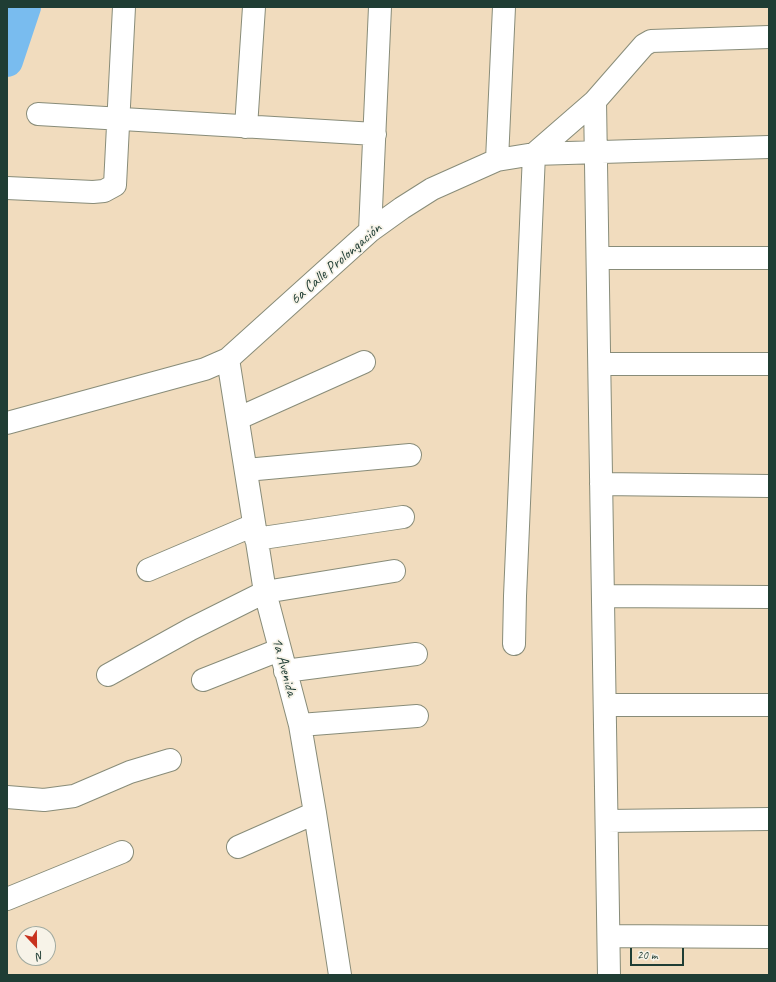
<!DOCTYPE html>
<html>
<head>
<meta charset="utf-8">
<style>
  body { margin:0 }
  #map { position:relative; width:776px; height:982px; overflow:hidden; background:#f1dcbe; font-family:Caveat,sans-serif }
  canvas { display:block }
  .frame { position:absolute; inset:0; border:8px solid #1f3d34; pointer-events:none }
  .north { position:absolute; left:16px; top:926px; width:40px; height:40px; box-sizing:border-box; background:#f7f3e8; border:1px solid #a1aaa0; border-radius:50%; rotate:158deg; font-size:11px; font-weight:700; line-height:16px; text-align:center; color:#1f3d34 }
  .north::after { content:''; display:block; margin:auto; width:14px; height:18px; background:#c8321e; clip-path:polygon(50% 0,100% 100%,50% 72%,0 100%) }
  .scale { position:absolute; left:630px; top:948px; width:54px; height:18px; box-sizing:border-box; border:2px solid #1f3d34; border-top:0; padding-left:5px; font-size:12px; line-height:14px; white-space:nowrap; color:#1f3d34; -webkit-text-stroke:3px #f7f3e8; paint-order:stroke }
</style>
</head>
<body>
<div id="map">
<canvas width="776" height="982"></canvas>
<div class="frame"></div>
<div class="north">N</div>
<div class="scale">20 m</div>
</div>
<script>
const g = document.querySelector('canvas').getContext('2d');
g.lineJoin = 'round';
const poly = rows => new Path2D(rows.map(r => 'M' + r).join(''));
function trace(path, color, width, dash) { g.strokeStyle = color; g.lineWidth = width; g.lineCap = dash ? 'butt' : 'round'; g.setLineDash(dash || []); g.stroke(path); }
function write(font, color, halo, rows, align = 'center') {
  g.font = font + ' Caveat,sans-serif'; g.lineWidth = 3.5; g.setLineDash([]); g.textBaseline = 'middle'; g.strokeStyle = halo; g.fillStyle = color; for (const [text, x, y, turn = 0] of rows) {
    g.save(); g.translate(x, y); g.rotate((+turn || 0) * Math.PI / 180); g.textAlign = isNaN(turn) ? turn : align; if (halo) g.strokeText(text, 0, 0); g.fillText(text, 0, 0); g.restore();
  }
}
const river = poly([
  [7,61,25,7]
]);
const minor = poly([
  [595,101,609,975],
  [38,114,375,134],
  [246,127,254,7],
  [534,154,595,101,644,45,651,41,769,37],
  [497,160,504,7],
  [7,188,93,192,104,191,115,185,124,7],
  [370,231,380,7],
  [598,258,769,258],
  [228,359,265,592,300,725,315,813,340,975],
  [600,364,769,364],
  [239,418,364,362],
  [7,423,205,369,228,359,370,231,402,208,432,189,497,160,534,154,769,147],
  [246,470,410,455],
  [601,484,769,486],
  [256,539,403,517],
  [148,570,254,525],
  [603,596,769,597],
  [514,644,515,596,534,154],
  [285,671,416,654],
  [108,675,191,629,265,592,394,571],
  [203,680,279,650],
  [605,705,769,705],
  [300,725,417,716],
  [7,797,44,800,74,796,130,772,170,760],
  [607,821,769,819],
  [238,847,315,813],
  [7,899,122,852],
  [609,936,769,937]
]);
const streetNames = [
  ["6a Calle Prolongación",336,264,-41],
  ["1a Avenida",284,667,75]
];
trace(river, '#79bcef', 32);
trace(minor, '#888c79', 24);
trace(minor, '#fff', 22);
write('16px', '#1f3d34', '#f7f3e8', streetNames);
</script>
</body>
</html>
